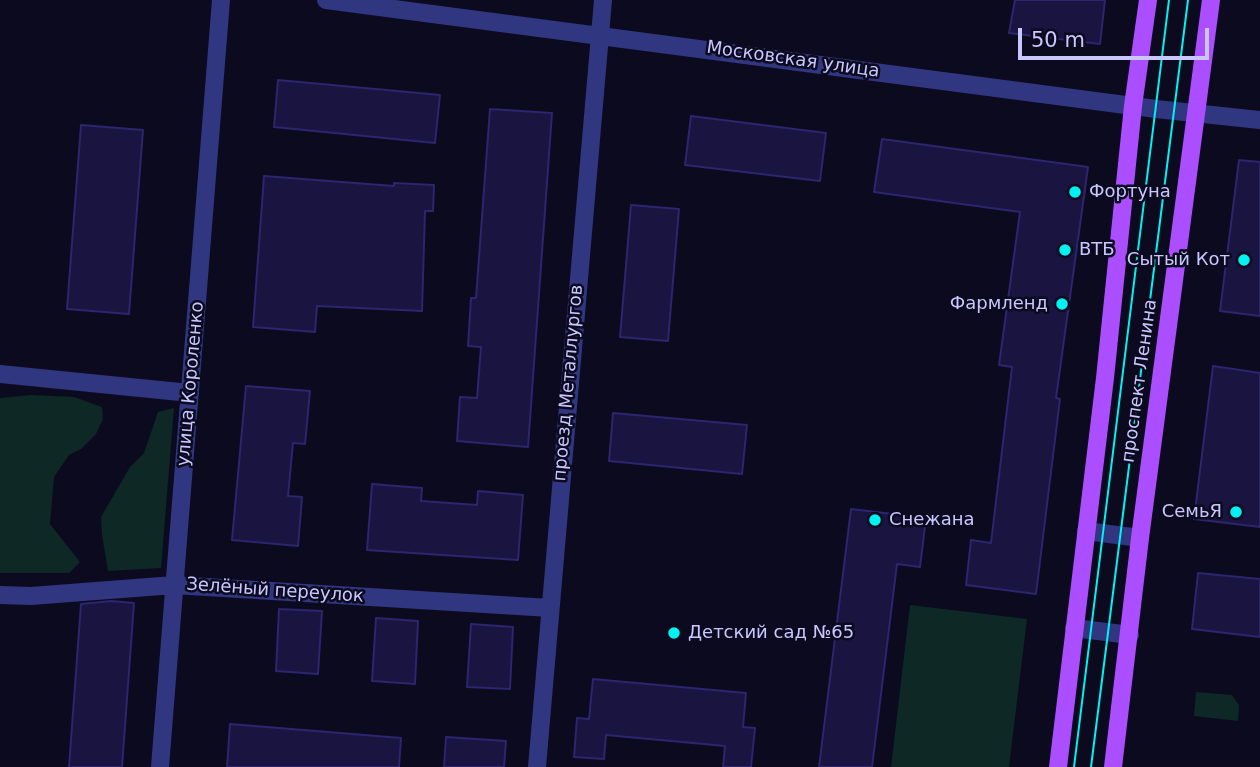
<!DOCTYPE html>
<html>
<head>
<meta charset="utf-8">
<style>
  body { margin:0 }
  #map { position:relative; width:1260px; height:767px; overflow:hidden; background:#0c0a1e; font-family:"DejaVu Sans",sans-serif }
  canvas { display:block }
  .scale { position:absolute; left:1018px; top:28px; width:191px; height:32px; box-sizing:border-box; border:4px solid #c8c7ff; border-top:0; padding-left:9px; font-size:21px; line-height:24px; white-space:nowrap; color:#c8c7ff; -webkit-text-stroke:5px #0c0a1e; paint-order:stroke }
</style>
</head>
<body>
<div id="map">
<canvas width="1260" height="767"></canvas>
<div class="scale">50 m</div>
</div>
<script>
const g = document.querySelector('canvas').getContext('2d');
g.lineJoin = 'round';
function fillPath(path, color) { g.fillStyle = color; g.fill(path, 'evenodd'); }
const poly = rows => new Path2D(rows.map(r => 'M' + r).join(''));
function trace(path, color, width, dash) { g.strokeStyle = color; g.lineWidth = width; g.lineCap = dash ? 'butt' : 'round'; g.setLineDash(dash || []); g.stroke(path); }
function write(font, color, halo, rows, align = 'center') {
  g.font = font + ' "DejaVu Sans",sans-serif'; g.lineWidth = 5; g.setLineDash([]); g.textBaseline = 'middle'; g.strokeStyle = halo; g.fillStyle = color; for (const [text, x, y, turn = 0] of rows) {
    g.save(); g.translate(x, y); g.rotate((+turn || 0) * Math.PI / 180); g.textAlign = isNaN(turn) ? turn : align; if (halo) g.strokeText(text, 0, 0); g.fillText(text, 0, 0); g.restore();
  }
}
const green = poly([
  [31,395,74,397,102,407,103,419,96,434,81,449,69,455,54,477,50,524,80,562,69,573,0,573,0,398],
  [174,408,161,568,108,571,102,535,101,517,130,467,144,453,158,412],
  [910,605,1027,619,1009,767,891,767],
  [1196,692,1232,695,1239,705,1238,721,1194,716]
]);
const building = poly([
  [1015,0,1105,0,1100,44,1009,33,1015,0],
  [278,80,440,95,435,143,274,127,278,80],
  [490,109,552,113,528,447,457,441,460,397,477,398,481,347,468,346,471,298,476,298,490,109],
  [691,116,826,133,820,181,685,165,691,116],
  [81,125,143,130,129,314,67,309,81,125],
  [882,139,1088,167,1056,398,1060,399,1036,594,966,585,971,540,991,543,1012,367,999,365,1020,212,874,192,882,139],
  [1239,160,1260,162,1260,316,1220,311,1239,160],
  [264,176,394,186,394,183,434,185,433,211,425,211,422,311,317,306,315,332,253,327,264,176],
  [631,205,679,209,668,341,620,337,631,205],
  [1213,366,1260,373,1260,527,1194,519,1213,366],
  [246,386,310,391,305,444,293,443,288,496,302,497,298,546,232,540,246,386],
  [613,413,747,425,742,474,609,461,613,413],
  [372,484,422,488,421,501,477,505,478,491,523,495,518,560,367,550,372,484],
  [851,509,926,518,920,567,897,564,872,767,819,767,851,509],
  [1198,573,1260,579,1260,637,1192,629,1198,573],
  [111,601,134,603,122,767,69,767,81,604,111,601],
  [279,609,322,611,318,674,276,671,279,609],
  [376,618,418,621,415,684,372,681,376,618],
  [471,624,513,627,510,689,467,687,471,624],
  [593,679,746,693,743,727,755,728,751,767,723,767,725,746,606,735,604,759,574,757,577,718,589,719,593,679],
  [230,724,401,738,399,767,227,767,230,724],
  [446,737,506,741,504,767,444,767,446,737]
]);
const minor = poly([
  [326,0,1156,109,1260,120],
  [0,374,190,393],
  [1086,531,1140,538],
  [0,595,31,596,174,585,550,608],
  [1074,628,1130,635],
  [160,767,221,0],
  [537,767,603,0]
]);
const major = poly([
  [1058,767,1105,378,1133,106,1148,0],
  [1113,767,1140,538,1211,0]
]);
const tram = poly([
  [1074,767,1169,0],
  [1091,767,1188,0]
]);
const markers = [
  [1075,192,7,"#00f2f2"],
  [1065,250,7,"#00f2f2"],
  [1244,260,7,"#00f2f2"],
  [1062,304,7,"#00f2f2"],
  [1236,512,7,"#00f2f2"],
  [875,520,7,"#00f2f2"],
  [674,633,7,"#00f2f2"]
];
const streetNames = [
  ["Московская улица",793,60,8],
  ["проспект Ленина",1140,381,-82],
  ["проезд Металлургов",569,383,-85],
  ["улица Короленко",191,384,-85],
  ["Зелёный переулок",275,591,4]
];
const poiNames = [
  ["Фортуна",1089,192],
  ["ВТБ",1079,250],
  ["Сытый Кот",1230,260,"right"],
  ["Фармленд",1048,304,"right"],
  ["СемьЯ",1222,512,"right"],
  ["Снежана",889,520],
  ["Детский сад №65",688,633]
];
fillPath(green, '#0d2825');
fillPath(building, '#191540');
trace(building, '#2c256f', 2);
trace(minor, '#313681', 18);
trace(major, '#ab4eff', 18);
trace(tram, '#00f2f2', 2);
for (const [x, y, r, color] of markers) { const dot = new Path2D(); dot.arc(x, y, r, 0, 2 * Math.PI); g.fillStyle = color; g.fill(dot); trace(dot, '#0c0a1e', 2.5); }
write('18px', '#c8c7ff', '#0c0a1e', streetNames);
write('18px', '#c8c7ff', '#0c0a1e', poiNames, 'left');
</script>
</body>
</html>
